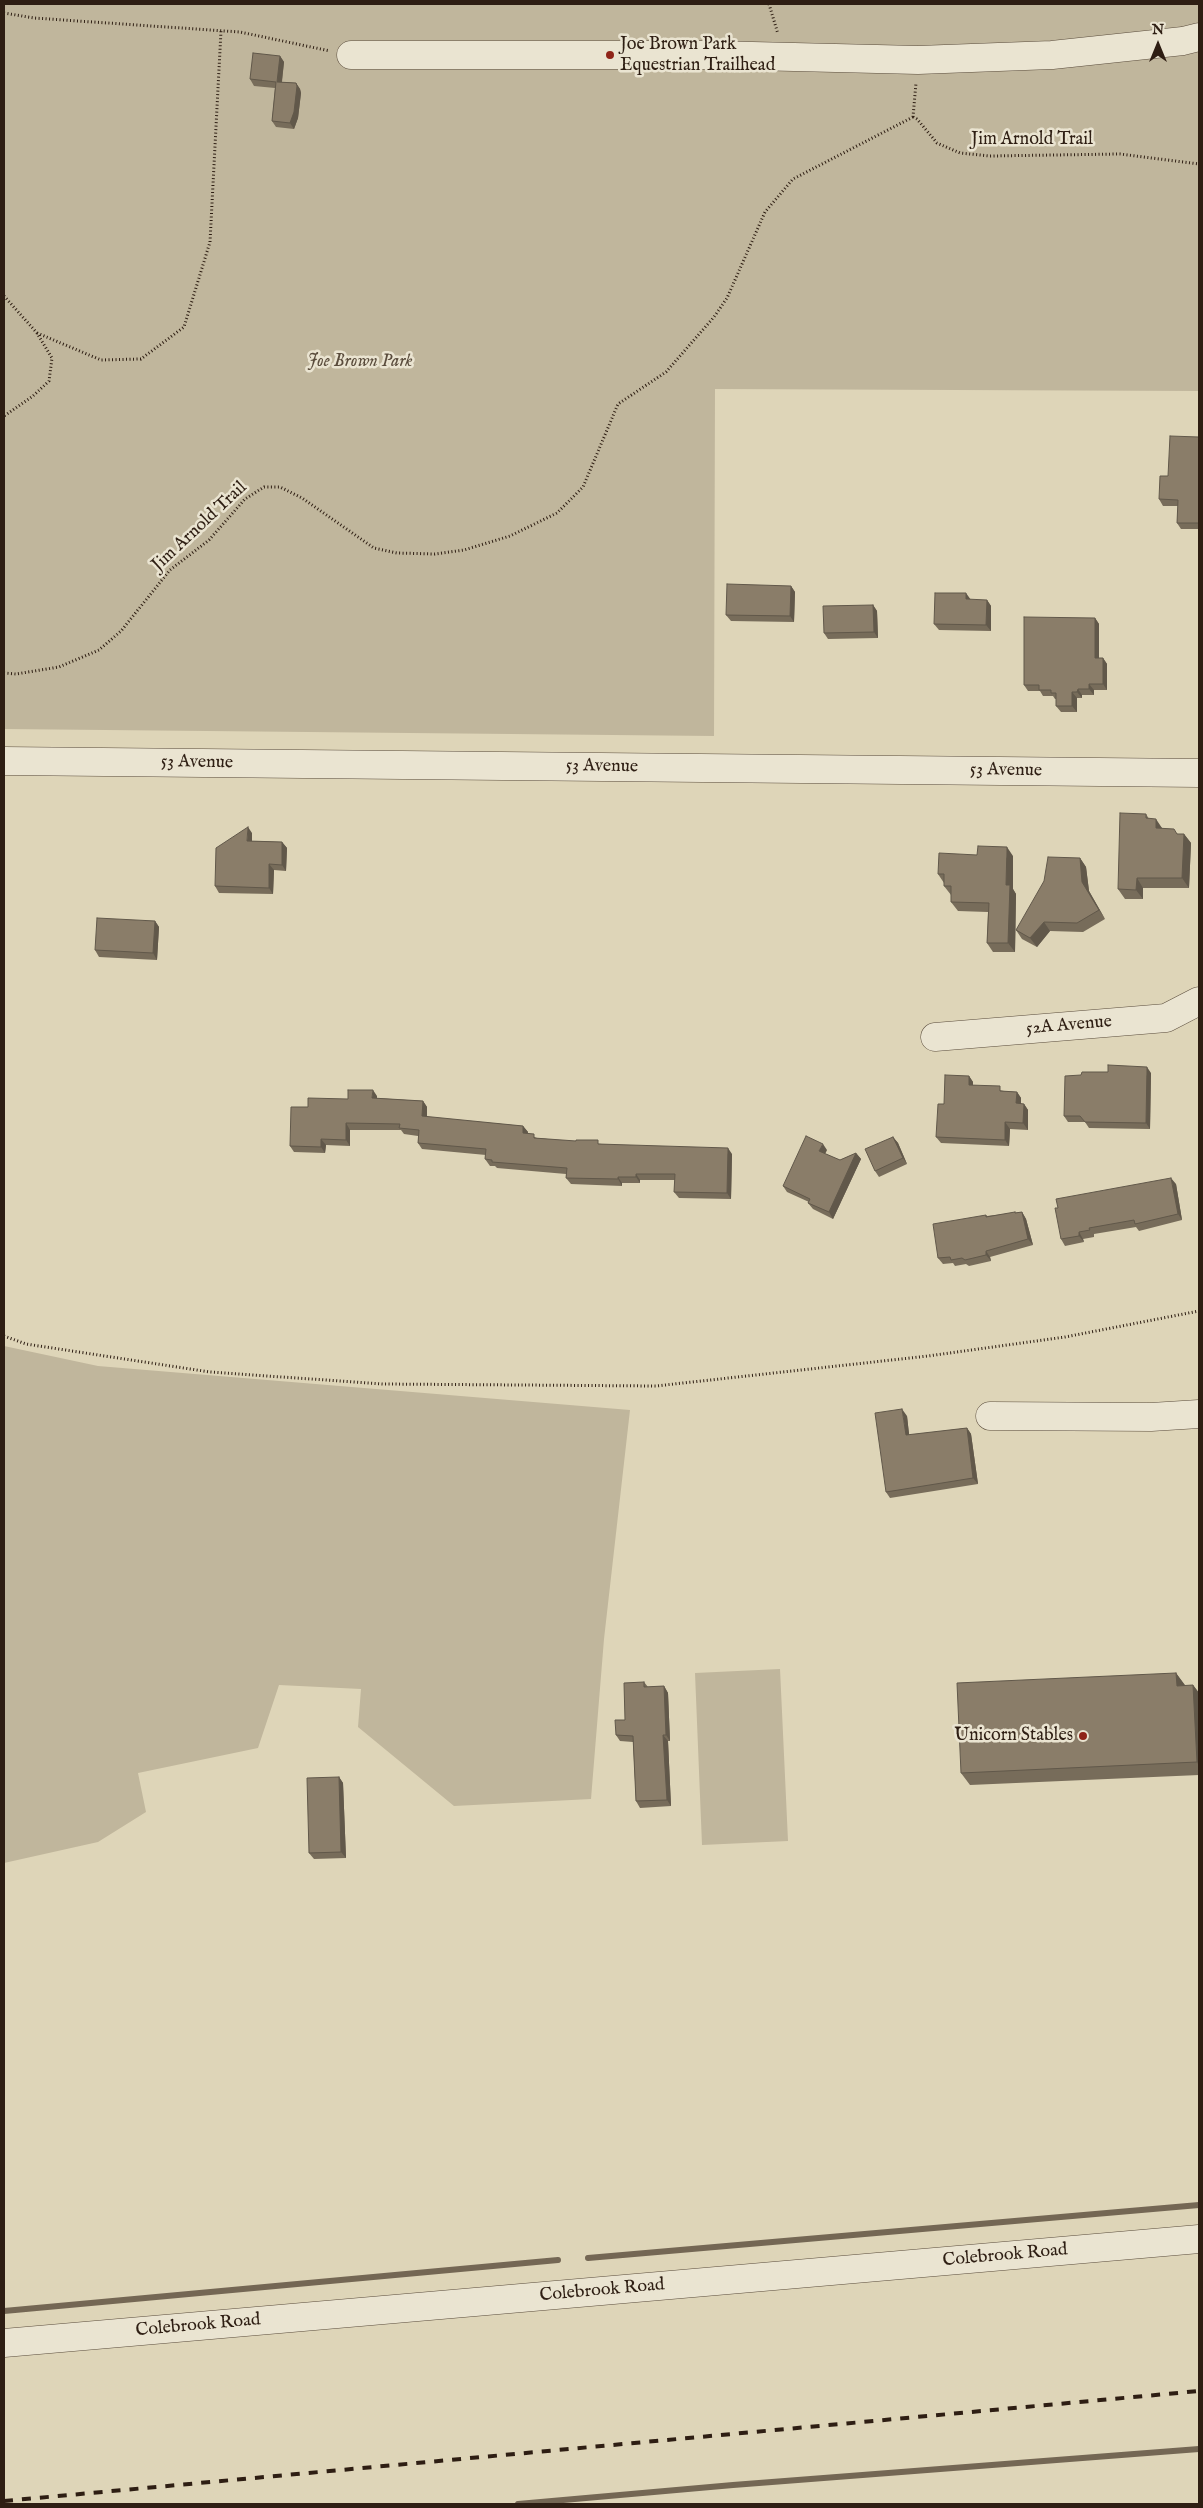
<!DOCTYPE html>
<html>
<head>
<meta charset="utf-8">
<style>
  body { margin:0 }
  #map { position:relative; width:1203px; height:2508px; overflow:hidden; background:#ded5b8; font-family:"IM FELL English",serif }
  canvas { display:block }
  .frame { position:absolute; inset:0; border:5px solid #2e1e13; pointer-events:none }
  .north { position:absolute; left:1133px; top:20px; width:50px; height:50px; -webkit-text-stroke:4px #eae4d1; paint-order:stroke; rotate:0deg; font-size:14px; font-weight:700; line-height:20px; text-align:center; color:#2e1e13 }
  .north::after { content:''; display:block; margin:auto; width:18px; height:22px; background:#2e1e13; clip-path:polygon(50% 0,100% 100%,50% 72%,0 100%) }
</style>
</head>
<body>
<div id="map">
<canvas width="1203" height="2508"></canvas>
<div class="frame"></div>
<div class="north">N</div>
</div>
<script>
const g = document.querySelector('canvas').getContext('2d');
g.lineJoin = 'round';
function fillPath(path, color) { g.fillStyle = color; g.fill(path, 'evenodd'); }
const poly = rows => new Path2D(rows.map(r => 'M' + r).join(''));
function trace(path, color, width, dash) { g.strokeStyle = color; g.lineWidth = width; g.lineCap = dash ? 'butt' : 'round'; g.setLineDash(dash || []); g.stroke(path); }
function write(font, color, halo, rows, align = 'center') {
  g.font = font + ' "IM FELL English",serif'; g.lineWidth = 5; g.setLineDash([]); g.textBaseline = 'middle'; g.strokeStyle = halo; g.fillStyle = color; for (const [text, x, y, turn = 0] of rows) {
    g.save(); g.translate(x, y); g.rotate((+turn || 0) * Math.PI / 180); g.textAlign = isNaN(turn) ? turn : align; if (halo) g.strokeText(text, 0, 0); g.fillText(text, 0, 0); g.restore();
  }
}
const green = poly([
  [4,4,1199,4,1199,391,715,389,714,736,4,729],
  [4,1346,98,1366,630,1410,604,1639,591,1799,454,1806,358,1727,361,1689,279,1685,258,1748,138,1773,146,1812,98,1842,4,1863],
  [780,1669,788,1841,702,1845,695,1673]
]);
const stream = poly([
  [588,2258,1199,2205],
  [4,2311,558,2260],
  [518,2504,733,2485,1199,2449]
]);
const path = poly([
  [769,4,778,34],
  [4,13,34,18,240,32,330,51],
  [913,117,917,119,937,143,960,153,990,156,1120,154,1199,164],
  [913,117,916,83],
  [4,296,37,333,52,358,49,381,33,396,4,416],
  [37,333,101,360,141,359,184,327,210,242,221,31],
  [4,673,16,674,59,667,99,650,121,631,170,570,209,540,245,499,264,487,280,487,302,498,374,548,397,553,435,554,464,550,510,536,557,513,583,487,618,404,666,372,714,317,727,298,765,212,793,179,913,117],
  [4,1336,26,1344,210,1372,383,1384,656,1386,928,1356,1065,1337,1199,1311]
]);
const minor = poly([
  [351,55,711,55,918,60,1052,55,1183,41,1199,37],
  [4,761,1199,773],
  [935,1037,1166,1018,1199,1001],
  [990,1416,1151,1417,1199,1414],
  [4,2343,1199,2239]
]);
const rail = poly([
  [4,2501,1199,2391]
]);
const wall = poly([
  [280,56,284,62,282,82,296,83,300,89,301,93,298,118,294,129,276,127,272,121,275,88,254,86,250,79],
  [1199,437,1199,529,1181,529,1177,523,1178,506,1163,506,1159,499,1168,476],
  [791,586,795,592,794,622,731,621,726,615],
  [970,600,987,600,991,606,991,631,939,630,934,624],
  [873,605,877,611,878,638,828,639,824,633],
  [1095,618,1099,624,1099,658,1103,658,1107,664,1107,690,1094,690,1094,695,1082,695,1082,698,1077,698,1077,712,1061,712,1056,706,1056,699,1055,699,1053,696,1043,696,1040,691,1028,691,1024,685],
  [1146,814,1149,819,1162,828,1178,834,1184,834,1191,843,1189,888,1143,888,1143,899,1125,899,1118,889],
  [252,833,252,841,282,842,287,848,286,871,274,870,273,894,219,893,215,886],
  [1013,856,1013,889,1016,894,1015,952,993,952,987,943,988,912,958,911,951,902,951,895,944,886,944,883,938,874],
  [1080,858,1086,867,1089,891,1105,919,1083,932,1050,931,1037,947,1022,939,1016,930],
  [155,921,159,927,157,960,99,957,95,950],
  [1151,1073,1150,1129,1089,1128,1085,1122,1068,1122,1064,1116],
  [969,1076,973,1082,973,1085,1004,1091,1017,1092,1021,1098,1021,1104,1024,1104,1028,1110,1028,1130,1010,1129,1009,1146,941,1143,936,1137,944,1104],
  [377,1096,377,1098,423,1101,427,1107,427,1117,523,1126,528,1132,527,1134,537,1138,602,1144,732,1154,731,1199,679,1198,674,1192,675,1180,640,1180,640,1183,622,1183,622,1186,571,1184,566,1178,566,1174,497,1168,495,1166,490,1166,485,1159,486,1155,422,1149,418,1143,418,1136,404,1134,401,1130,350,1130,350,1146,326,1145,325,1153,294,1152,290,1146,348,1099],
  [893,1137,898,1143,907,1164,879,1177,875,1171],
  [827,1150,825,1154,840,1160,856,1153,861,1159,833,1219,813,1209,808,1203,809,1202,787,1192,783,1186],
  [1176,1184,1182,1220,1139,1231,1136,1227,1094,1234,1094,1237,1083,1239,1084,1242,1065,1246,1061,1239],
  [1022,1212,1026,1219,1033,1245,990,1257,991,1261,969,1266,966,1264,955,1266,953,1263,943,1264,938,1258,986,1215,987,1216],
  [907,1416,909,1435,967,1428,971,1434,978,1484,890,1498,886,1492],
  [1176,1673,1185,1686,1193,1685,1199,1693,1199,1775,970,1785,961,1773],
  [644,1682,648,1687,664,1686,668,1693,670,1741,668,1741,671,1806,640,1808,636,1801,633,1742,620,1741,616,1735,625,1720],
  [339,1777,343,1783,346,1858,314,1859,309,1853]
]);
const shadedWall = poly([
  [280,56,284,62,281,88,277,82],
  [296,83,300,89,301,93,298,118,294,129,290,123],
  [791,586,795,592,794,622,790,616],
  [966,593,971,600,966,599],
  [987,600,991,606,991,631,986,625],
  [873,605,877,611,878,638,874,632],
  [1095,618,1099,624,1099,664,1095,658],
  [1103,658,1107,664,1107,690,1103,684],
  [1089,684,1094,690,1094,695,1089,689],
  [1078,689,1082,695,1082,698,1077,692],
  [1072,692,1077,698,1077,712,1072,706],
  [1156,819,1162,828,1156,828],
  [248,827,252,833,252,847,247,841],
  [1184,834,1191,843,1189,888,1182,878],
  [282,842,287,848,286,871,282,865],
  [1007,847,1013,856,1013,889,1016,894,1015,952,1008,943,1006,885],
  [1080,858,1086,867,1089,891,1105,919,1099,910,1082,882],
  [269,864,274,870,273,894,269,888],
  [1137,878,1143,888,1143,899,1136,890],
  [155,921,159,927,157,960,153,953],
  [1044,922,1050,931,1037,947,1030,938],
  [4,989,5,991,5,1018,4,1016],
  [1147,1067,1151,1073,1150,1129,1146,1123],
  [969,1076,973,1082,973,1091,969,1085],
  [373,1090,377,1096,377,1104,372,1098],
  [1017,1092,1021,1098,1021,1110,1016,1103],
  [423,1101,427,1107,427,1122,422,1116],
  [1024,1104,1028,1110,1028,1130,1023,1123],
  [1005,1122,1010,1129,1009,1146,1005,1140],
  [346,1123,350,1130,350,1146,346,1140],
  [523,1126,528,1132,527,1139,523,1133],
  [893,1137,898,1143,907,1164,903,1158],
  [321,1139,326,1145,325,1153,321,1147],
  [823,1144,827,1150,823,1157,819,1151],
  [728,1148,732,1154,731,1199,727,1193],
  [856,1153,861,1159,833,1219,829,1212],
  [636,1174,640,1180,640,1183,636,1177],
  [618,1177,622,1183,622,1186,618,1179],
  [1171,1178,1176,1184,1182,1220,1178,1214],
  [1022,1212,1026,1219,1033,1245,1028,1239],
  [1079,1232,1083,1239,1084,1242,1079,1236],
  [986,1251,990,1257,991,1261,986,1255],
  [902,1409,907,1416,910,1442,906,1435],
  [967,1428,971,1434,978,1484,973,1478],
  [1176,1673,1185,1685,1185,1698,1177,1686],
  [1193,1685,1199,1693,1199,1766,1197,1762],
  [664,1686,668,1693,670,1741,666,1735],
  [663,1735,668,1741,671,1806,667,1800],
  [339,1777,343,1783,346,1858,341,1852]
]);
const building = poly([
  [253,53,280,56,277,82,296,83,297,86,294,112,290,123,272,121,276,82,250,79,253,53],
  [1170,436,1199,437,1199,523,1177,523,1178,500,1159,499,1160,476,1168,476,1170,436],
  [727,584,791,586,790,616,726,615,727,584],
  [935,593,966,593,966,599,987,600,986,625,934,624,935,593],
  [873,605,874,632,824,633,823,606,873,605],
  [1024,617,1095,618,1095,658,1103,658,1103,684,1089,684,1089,689,1078,689,1077,692,1072,692,1072,706,1056,706,1056,693,1051,693,1051,690,1039,690,1039,685,1024,685,1024,617],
  [1120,813,1146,814,1146,818,1156,819,1156,828,1174,829,1177,834,1184,834,1182,878,1137,878,1136,890,1118,889,1120,813],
  [248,827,247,841,282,842,282,865,269,864,269,888,215,886,216,848,248,827],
  [978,846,1007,847,1006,885,1010,885,1008,943,987,943,989,903,951,902,951,886,944,886,944,874,938,874,939,853,977,855,978,846],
  [1048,857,1080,858,1082,882,1099,910,1077,923,1044,922,1030,938,1016,930,1044,881,1048,857],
  [97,918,155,921,153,953,95,950,97,918],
  [1108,1065,1147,1067,1146,1123,1085,1122,1080,1116,1064,1116,1065,1076,1081,1075,1082,1072,1108,1072,1108,1065],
  [945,1075,969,1076,969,1085,1000,1086,1000,1091,1017,1092,1016,1103,1024,1104,1023,1123,1005,1122,1005,1140,936,1137,938,1104,944,1104,945,1075],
  [348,1090,373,1090,372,1098,423,1101,422,1116,523,1126,523,1133,534,1134,534,1138,576,1141,576,1140,598,1140,598,1144,728,1148,727,1193,674,1192,675,1174,636,1174,636,1177,618,1177,618,1179,566,1178,567,1168,492,1162,492,1160,485,1159,486,1149,418,1143,419,1130,399,1128,400,1124,346,1123,346,1140,321,1139,321,1147,290,1146,291,1107,308,1107,308,1098,348,1099,348,1090],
  [806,1136,823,1144,819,1151,840,1160,856,1153,829,1212,808,1203,810,1199,783,1186,806,1136],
  [893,1137,903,1158,875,1171,865,1149,893,1137],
  [1171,1178,1178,1214,1135,1224,1134,1220,1089,1228,1090,1230,1079,1232,1079,1236,1061,1239,1055,1208,1058,1208,1056,1199,1171,1178],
  [1015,1212,1015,1213,1022,1212,1028,1239,986,1251,986,1255,965,1260,962,1258,951,1260,950,1257,938,1258,933,1224,986,1215,986,1217,1015,1212],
  [902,1409,906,1435,967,1428,973,1478,886,1492,875,1413,902,1409],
  [1176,1673,1177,1686,1193,1685,1197,1762,961,1773,957,1683,1176,1673],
  [644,1682,644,1687,664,1686,666,1735,663,1735,667,1800,636,1801,633,1736,616,1735,615,1720,625,1720,624,1683,644,1682],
  [339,1777,341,1852,309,1853,307,1778,339,1777]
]);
const markers = [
  [610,55,5,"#8f2418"],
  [1083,1736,5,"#8f2418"]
];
const poiNames = [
  ["Joe Brown Park",620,45],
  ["Equestrian Trailhead",620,66],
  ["Unicorn Stables",1073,1736,"right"]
];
const streetNames = [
  ["Jim Arnold Trail",1032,140],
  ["Jim Arnold Trail",200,527,-43],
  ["53 Avenue",197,763,1],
  ["53 Avenue",602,767,1],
  ["53 Avenue",1006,771,1],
  ["52A Avenue",1069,1026,-5],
  ["Colebrook Road",1005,2256,-5],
  ["Colebrook Road",602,2291,-5],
  ["Colebrook Road",198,2326,-5]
];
const parkNames = [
  ["Joe Brown Park",360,362]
];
fillPath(green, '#c0b69c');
trace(stream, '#746754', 6);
trace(minor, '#5a4c3c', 29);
trace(path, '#2e1e13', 3, [1, 2.5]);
trace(minor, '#eae4d1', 28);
trace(rail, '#2e1e13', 4, [9, 9]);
fillPath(wall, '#776c5a');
fillPath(shadedWall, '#61584a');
fillPath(building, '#8a7d69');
trace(building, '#61584a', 1);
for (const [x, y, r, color] of markers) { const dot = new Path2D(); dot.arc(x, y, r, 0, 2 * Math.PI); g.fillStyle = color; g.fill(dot); trace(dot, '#eae4d1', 2); }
write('18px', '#2e1e13', '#eae4d1', poiNames, 'left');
write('18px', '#2e1e13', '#eae4d1', streetNames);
write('italic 18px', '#5a4c3c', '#eae4d1', parkNames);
</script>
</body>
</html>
